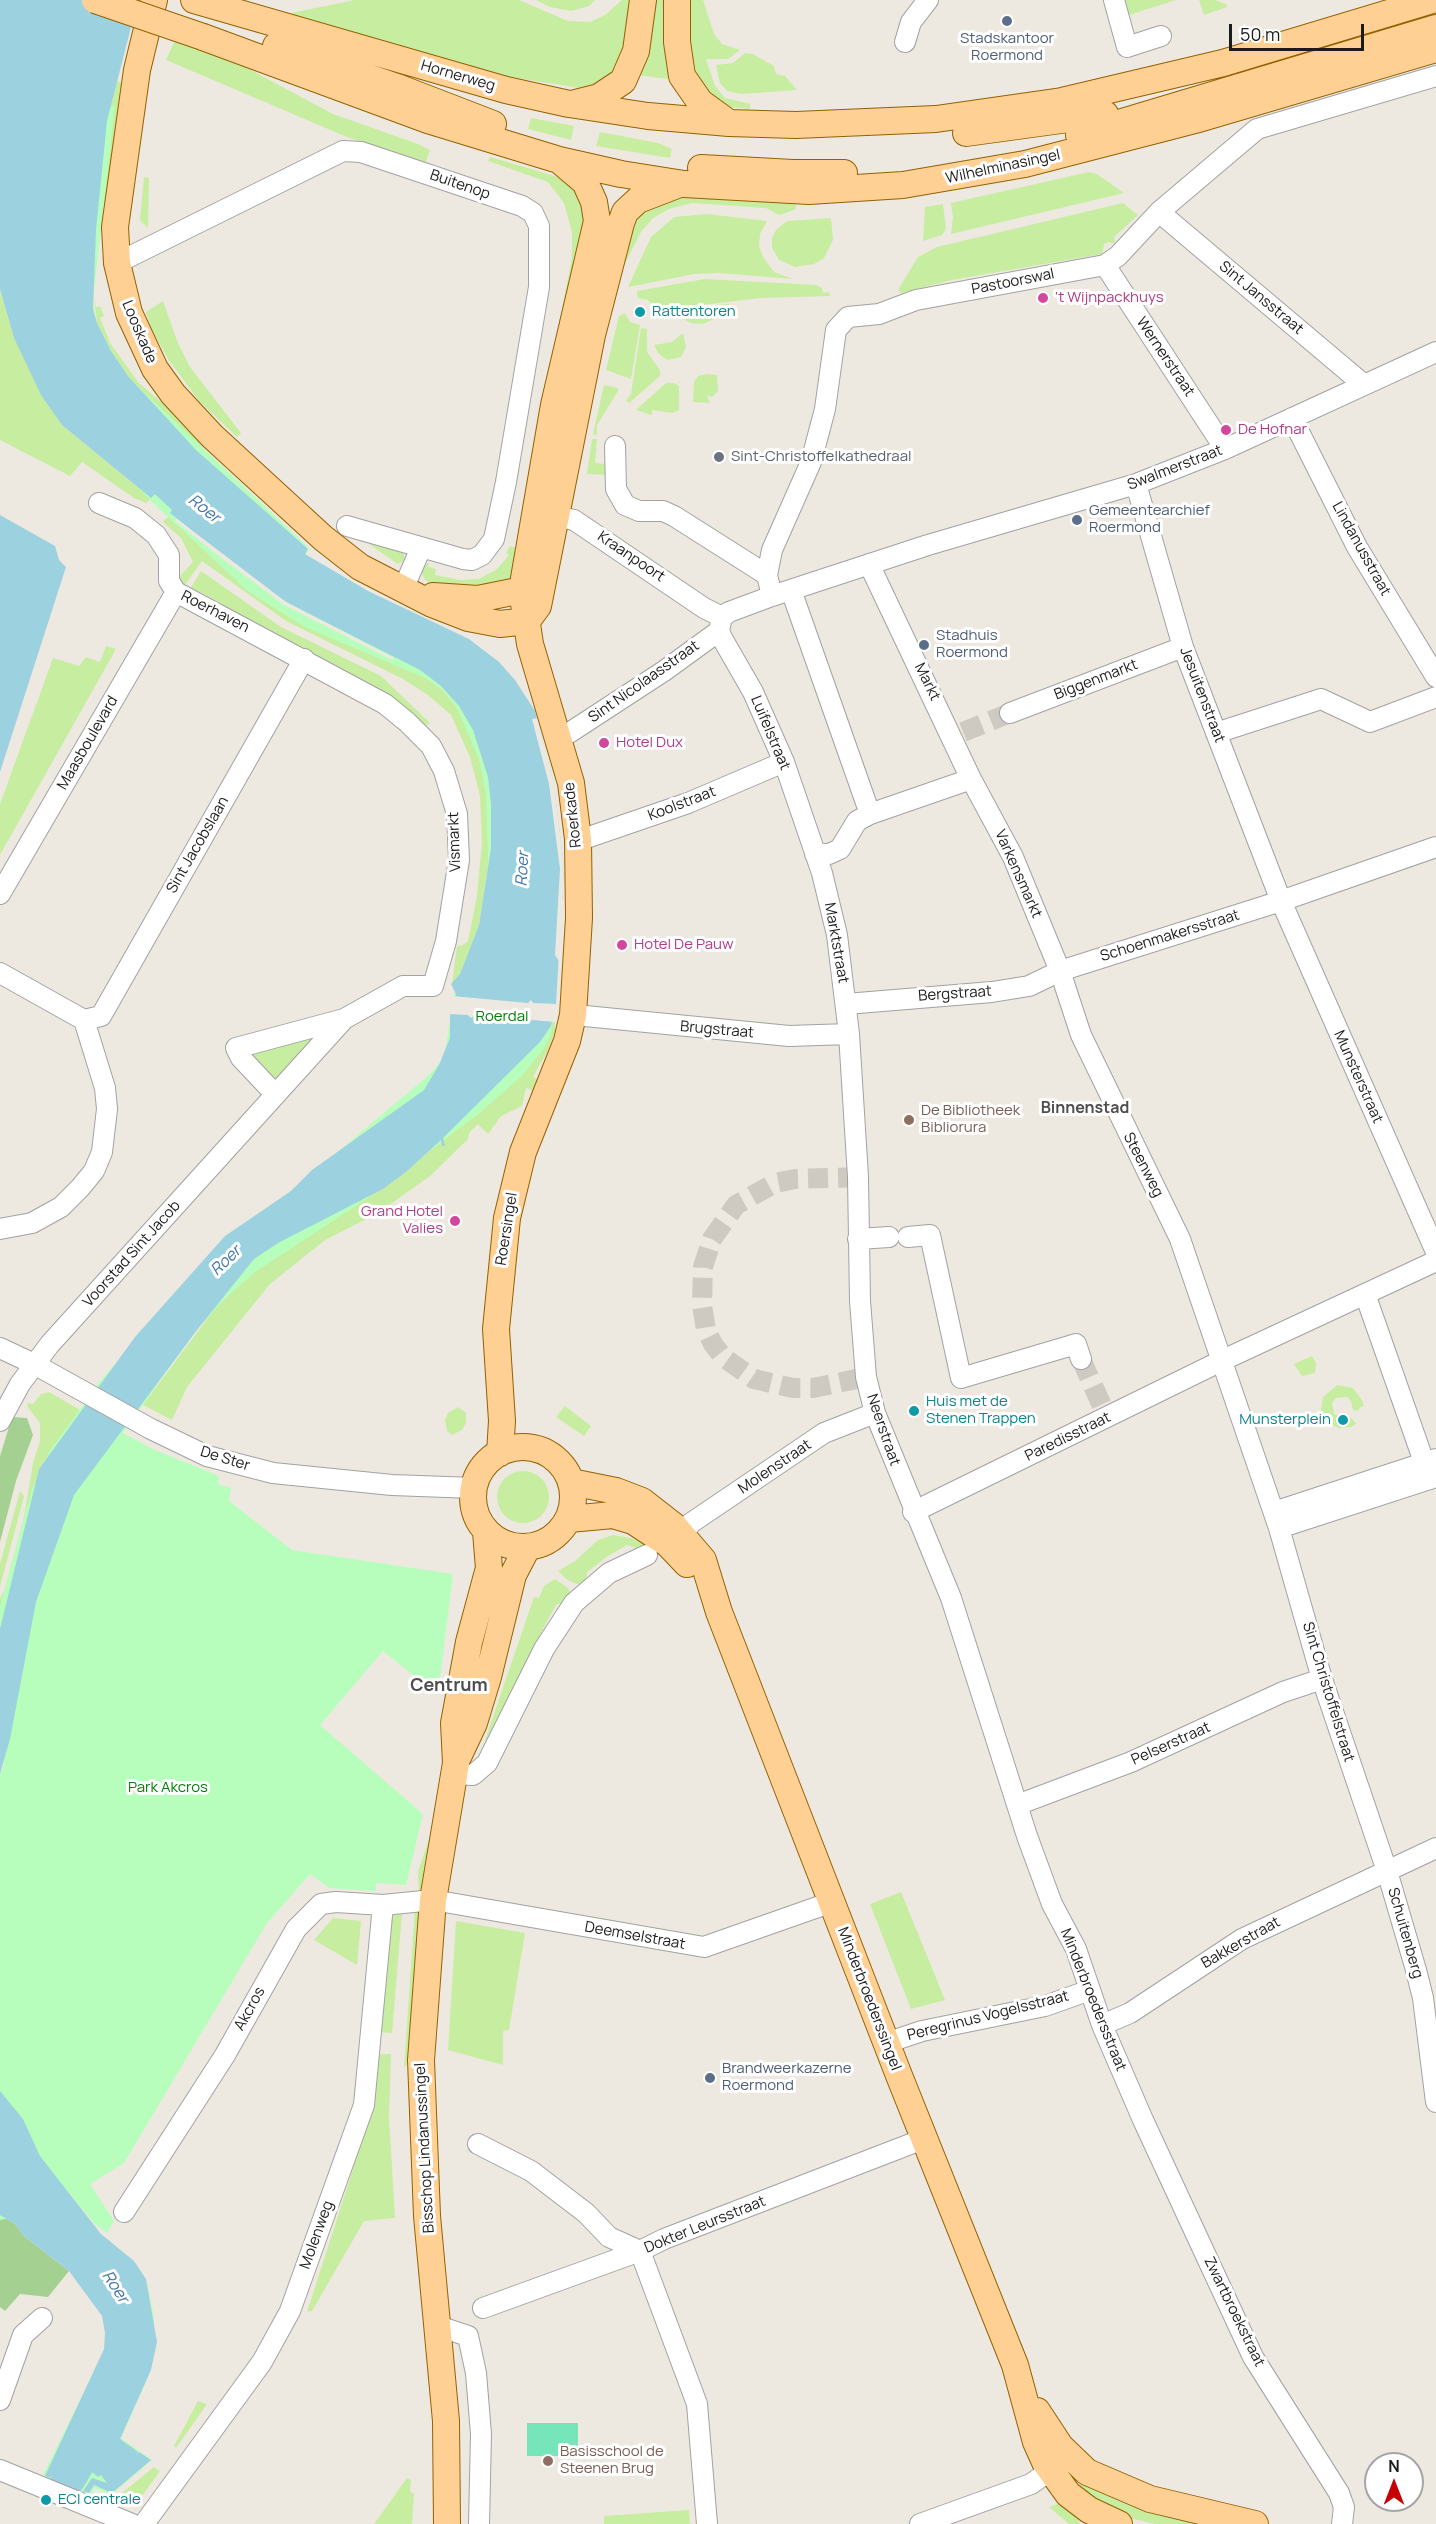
<!DOCTYPE html>
<html>
<head>
<meta charset="utf-8">
<style>
  body { margin:0 }
  #map { position:relative; width:1436px; height:2524px; overflow:hidden; background:#eee9e0; font-family:Manrope,sans-serif }
  canvas { display:block }
  .north { position:absolute; left:1364px; top:2452px; width:60px; height:60px; box-sizing:border-box; background:#fff; border:2px solid #a4a4a4; border-radius:50%; rotate:0deg; font-size:16px; font-weight:700; line-height:24px; text-align:center; color:#1b1b1b }
  .north::after { content:''; display:block; margin:auto; width:21px; height:27px; background:#c70002; clip-path:polygon(50% 0,100% 100%,50% 72%,0 100%) }
  .scale { position:absolute; left:1229px; top:24px; width:135px; height:27px; box-sizing:border-box; border:3px solid #1b1b1b; border-top:0; padding-left:8px; font-size:18px; line-height:21px; white-space:nowrap; color:#1b1b1b; -webkit-text-stroke:4px #fff; paint-order:stroke }
</style>
</head>
<body>
<div id="map">
<canvas width="1436" height="2524"></canvas>
<div class="north">N</div>
<div class="scale">50 m</div>
</div>
<script>
const g = document.querySelector('canvas').getContext('2d');
g.lineJoin = 'round';
function fillPath(path, color) { g.fillStyle = color; g.fill(path, 'evenodd'); }
const poly = rows => new Path2D(rows.map(r => 'M' + r).join(''));
function trace(path, color, width, dash) { g.strokeStyle = color; g.lineWidth = width; g.lineCap = dash ? 'butt' : 'round'; g.setLineDash(dash || []); g.stroke(path); }
function write(font, color, halo, rows, align = 'center') {
  g.font = font + ' Manrope,sans-serif'; g.lineWidth = 6; g.setLineDash([]); g.textBaseline = 'middle'; g.strokeStyle = halo; g.fillStyle = color; for (const [text, x, y, turn = 0] of rows) {
    g.save(); g.translate(x, y); g.rotate((+turn || 0) * Math.PI / 180); g.textAlign = isNaN(turn) ? turn : align; if (halo) g.strokeText(text, 0, 0); g.fillText(text, 0, 0); g.restore();
  }
}
const grass = poly([
  [355,0,519,0,568,21,590,22,605,15,622,0,638,0,633,37,609,80,586,89,473,71,271,17],
  [536,0,595,0,589,6,571,11,550,7],
  [648,0,669,0,676,80,636,75],
  [680,0,703,0,714,34,722,44,740,50,728,59,706,59,715,86,725,98,750,104,750,109,730,107,712,101,691,82],
  [1121,0,1176,0,1126,16],
  [1199,0,1215,0,1226,4,1227,7,1204,15],
  [175,40,245,67,333,114,418,144,430,150,425,164,347,137,166,60],
  [745,53,753,54,774,66,776,74,785,76,797,90,741,94,727,91,720,83,716,65,733,63],
  [117,81,122,83,106,203,99,202,107,121],
  [531,118,574,126,571,140,528,129],
  [600,132,658,143,672,149,670,158,596,146],
  [490,157,555,176,569,184,580,194,588,212,527,505,523,504,572,258,572,232,564,203,548,182,488,161],
  [1089,172,1097,174,1124,193,951,234,953,217,951,203],
  [144,177,149,178,148,228,140,220],
  [690,196,795,202,796,209,779,215,766,208,692,203,669,209,653,218,641,232,611,291,629,219,670,197],
  [1123,203,1138,215,1114,237,1115,244,1109,242,1104,244,1102,254,952,280,901,293,898,290,918,257,937,247],
  [943,204,946,229,942,235,923,241,925,207],
  [707,214,767,221,760,234,759,246,763,257,774,272,793,279,719,273,694,274,628,287,651,237,674,217],
  [831,218,833,240,824,258,814,264,795,267,779,260,772,248,772,238,776,230,787,221],
  [705,279,816,285,822,288,823,293,829,292,830,296,761,298,685,307,729,304,726,317,718,317,703,324,691,323,679,317,678,308,655,310,648,300,638,298,637,291],
  [0,289,14,338,62,425,151,498,146,503,134,498,82,462,70,476,0,440],
  [94,297,96,307,100,306,104,316,100,318,110,343,138,382,160,401,162,399,201,444,197,449,128,376,111,351,97,323],
  [163,301,177,341,190,367,241,433,237,437,199,401,168,359,151,327,146,312],
  [625,313,630,322,640,325,631,379,606,370,619,316],
  [641,328,647,329,647,352,660,370,660,376,629,403,626,401,631,394],
  [683,333,686,347,681,357,667,360,658,353,654,345,672,342],
  [707,374,717,375,718,391,712,397,707,395,710,403,693,402,694,382,698,376],
  [666,383,674,383,679,386,679,410,673,413,652,410,652,415,636,410],
  [604,385,618,388,618,391,597,425,597,435,593,434],
  [592,439,597,439,595,463,606,464,606,475,587,474],
  [171,514,441,686,459,706,483,756,491,848,479,925,460,974,452,985,457,946,463,945,468,941,477,896,482,842,480,796,470,757,451,715,428,695,403,679,286,621,202,561,184,586,180,576,193,562,181,538,163,522],
  [356,535,403,551,405,560,398,564],
  [510,546,521,549,518,567,508,583,451,592,425,580,420,570,429,562,428,567,436,569,435,575,461,580,479,579,497,569,509,555,506,553],
  [201,571,281,627,381,676,430,723,424,728,328,665,201,592,190,589],
  [106,646,116,649,0,855,0,804,53,658,79,666,86,657,100,662],
  [552,1021,555,1022,555,1032,547,1052,533,1077,540,1081,536,1092,526,1088,522,1106,501,1116,488,1134,478,1124,469,1133,468,1139,430,1176,378,1213,325,1240,270,1284,187,1387,172,1420,143,1405,241,1273,278,1243,383,1189,406,1172,442,1138],
  [320,1034,275,1083,249,1058,253,1049],
  [1312,1356,1316,1363,1315,1373,1302,1376,1294,1364],
  [1337,1385,1353,1388,1362,1400,1364,1406,1360,1407,1358,1411,1353,1410,1351,1401,1347,1397,1336,1398,1332,1403,1334,1414,1344,1418,1349,1416,1354,1421,1356,1424,1351,1427,1339,1428,1329,1424,1321,1410,1323,1397],
  [49,1392,80,1410,39,1469,0,1629,0,1598,5,1589,24,1517,33,1463,40,1441,40,1423,27,1406,28,1403,33,1404,41,1394],
  [565,1406,591,1426,584,1436,556,1417],
  [458,1407,466,1413,466,1423,462,1430,452,1435,447,1431,445,1420,448,1413],
  '497 1497a26 26 0 1 1 52 0a26 26 0 1 1-52 0Z',
  [20,1491,24,1496,0,1587,0,1564],
  [613,1535,631,1538,647,1546,638,1549,627,1545,608,1556,587,1572,586,1582,581,1585,569,1581,558,1571,575,1561,598,1540],
  [555,1579,568,1588,571,1593,568,1602,557,1604,547,1621,483,1746,534,1597,539,1598,544,1586],
  [431,1833,423,1893,419,1893,418,1872],
  [901,1892,945,2000,911,2009,870,1904],
  [415,1909,422,1909,410,2054,408,2063,404,2068],
  [402,1913,392,2033,377,2032,391,1916],
  [333,1918,361,1921,357,1965,314,1940],
  [456,1921,525,1933,509,2030,503,2031,503,2065,448,2050],
  [375,2054,391,2054,389,2117,395,2218,364,2221,312,2311,307,2312,354,2166,349,2163],
  [198,2401,207,2404,176,2448,174,2446],
  [154,2467,160,2471,142,2496,133,2501,117,2497],
  [407,2478,411,2480,410,2491,414,2494,412,2524,374,2524],
  [1082,2483,1138,2507,1235,2524,1155,2524,1117,2515,1077,2489],
  [1062,2502,1076,2515,1080,2524,1069,2524,1049,2507],
  [689,2510,690,2524,604,2524,604,2516]
]);
const forest = poly([
  [12,1417,27,1418,33,1435,16,1481,0,1542,0,1456],
  [0,2215,15,2224,24,2236,69,2271,48,2297,20,2294,5,2311,0,2307]
]);
const park = poly([
  [115,105,93,301,97,327,128,377,309,548,306,555,341,577,479,649,556,989,551,1035,542,1051,522,1076,477,1115,371,1196,255,1272,226,1298,196,1330,123,1433,155,1450,219,1476,218,1484,231,1488,229,1501,292,1550,453,1574,438,1695,383,1651,320,1725,423,1814,406,1885,376,1883,376,1891,329,1888,310,1874,267,1923,124,2163,90,2184,114,2221,107,2233,94,2223,65,2188,98,2235,134,2261,146,2279,154,2317,153,2347,145,2384,121,2438,152,2460,111,2495,94,2488,91,2495,43,2475,109,2341,110,2320,54,2252,10,2218,0,2220,0,1774,5,1762,0,1763,0,1606,32,1489,51,1449,102,1379,224,1240,291,1191,429,1075,441,1061,446,1046,454,994,485,918,489,884,486,795,479,759,457,708,442,690,425,678,305,627,249,592,152,502,80,426,0,163]
]);
const pitch = poly([
  [527,2423,578,2423,578,2456,527,2456]
]);
const water = poly([
  [0,0,138,0,107,121,96,230,93,309,97,323,111,351,128,376,196,450,308,549,305,554,368,591,469,639,499,662,515,680,535,711,554,784,564,868,556,1004,551,1026,540,1042,443,1138,445,1146,442,1146,441,1140,406,1172,383,1189,278,1243,254,1259,197,1330,74,1495,36,1602,10,1739,0,1774,0,1629,39,1469,135,1337,225,1236,291,1191,312,1170,424,1090,439,1065,450,1038,450,1016,456,994,451,984,460,974,479,925,491,848,491,804,488,777,473,730,459,706,441,686,420,670,286,602,254,580,170,513,172,510,155,494,151,498,62,425,41,395,14,338,0,289],
  [0,515,55,546,59,560,66,567,0,772],
  [0,2091,23,2119,40,2156,101,2234,134,2261,146,2279,157,2342,151,2370,120,2439,138,2452,136,2455,139,2452,151,2460,112,2493,94,2485,89,2493,83,2491,92,2478,107,2483,101,2475,98,2477,92,2472,77,2485,52,2475,50,2478,45,2476,104,2349,105,2333,102,2316,69,2271,24,2236,15,2224,0,2215]
]);
const pier = poly([
  [177,519,286,602,394,658,392,660,284,605,215,553,175,521],
  [537,718,554,784,564,868,559,961,555,955,560,869,549,784,532,719],
  [452,996,528,1003,531,1000,533,1003,556,1004,555,1022,532,1020,529,1022,527,1020,500,1020,498,1017,474,1016,471,1018,468,1015,449,1014]
]);
const river = poly([
  [66,2484,95,2436]
]);
const minorTunnel = poly([
  [963,732,1010,713],
  [858,1177,795,1179,775,1183,736,1205,712,1239,703,1267,702,1305,706,1330,713,1344,723,1357,754,1379,793,1388,813,1388,866,1377],
  [1081,1359,1103,1408]
]);
const minor = poly([
  [1114,0,1127,47,1161,36],
  [905,42,911,22,928,0],
  [1159,212,1363,384],
  [117,263,343,151,361,152,522,206,533,213,539,226,539,287,506,482,494,539,482,555,472,560,463,559,347,526],
  [1105,265,1225,449],
  [1292,418,1357,547,1436,677],
  [615,446,616,489,625,505,639,511,663,511,674,516,767,575],
  [1136,484,1183,647,1281,901,1436,1252],
  [542,513,574,520,704,608,722,617],
  [869,564,971,779,1013,857,1060,971,1081,1035,1180,1239,1279,1528,1322,1679,1387,1871,1416,1970,1423,1998,1436,2102],
  [403,589,421,548],
  [791,590,870,814],
  [772,596,767,575,772,550,811,462,825,409,836,330,848,317,879,314,916,300,1105,265,1118,256,1159,212,1257,129,1436,76],
  [722,617,719,631,722,638,753,692,784,762,822,873,837,935,849,1034,858,1177,860,1301,866,1377,875,1413,951,1598,1027,1836,1052,1904,1076,1949,1102,2025,1143,2120,1253,2357,1339,2493,1344,2507,1342,2524],
  [722,617,729,612,772,596,928,545,1136,484,1225,449,1436,352],
  [1010,713,1183,647],
  [569,733,664,671,719,631],
  [1216,733,1321,699,1370,722,1436,697],
  [578,839,589,837,688,803,784,762],
  [815,854,829,854,840,849,857,821,870,814,971,779],
  [0,894,176,592],
  [0,973,84,1020,105,1088,107,1109,102,1152,94,1171,80,1188,61,1207,32,1223,0,1229],
  [846,1004,992,992,1029,986,1060,971,1281,901,1436,847],
  [585,1016,789,1036,849,1034],
  [84,1020,101,1016,304,659],
  [275,1094,241,1058,236,1048,344,1019],
  [908,1237,930,1235,961,1378,1076,1344,1081,1359],
  [858,1239,889,1237],
  [1365,1294,1430,1479],
  [0,1348,34,1364,151,1429,207,1456,273,1473,392,1485,474,1488],
  [0,1421,20,1384,50,1344,344,1019,403,986,433,986,446,941,459,860,457,814,444,771,431,746,407,722,385,704,176,592,169,581,169,555,156,535,135,518,99,503],
  [913,1512,1221,1361,1436,1261],
  [1274,1512,1436,1459],
  [1279,1528,1436,1477],
  [683,1534,691,1523,824,1433,875,1413],
  [454,1774,473,1775,487,1763,544,1649,574,1603,609,1573,647,1555],
  [1017,1805,1131,1762,1283,1692,1322,1679],
  [1102,2025,1130,2013,1242,1939,1436,1848],
  [886,2043,922,2031,1045,2006,1090,1990],
  [478,2144,531,2171,586,2213,609,2237,640,2251,697,2404,707,2524],
  [124,2212,225,2055,296,1929,321,1904,336,1902,383,1905,433,1900,704,1947,832,1902],
  [483,2308,640,2251,664,2239,926,2138],
  [438,2326,468,2336,476,2373,481,2434,479,2524],
  [0,2400,23,2335,42,2318],
  [0,2470,132,2524],
  [144,2524,262,2362,290,2311,364,2105,383,1905],
  [920,2524,1031,2484,1062,2462]
]);
const major = poly([
  [154,0,137,70,115,227,117,263,129,313,155,369,173,394,212,436,323,538,360,567,432,604,468,618,500,624,527,621],
  [194,0,506,90,569,104,648,116,729,123,796,125,936,119,1062,101,1223,63,1432,0],
  [677,0,677,42,682,76,700,102,729,123],
  [203,37,428,120,559,160,621,174,684,184,809,191,903,185,1025,164,1195,120,1436,49],
  [276,46,397,87,493,124],
  [575,103,599,97,623,81,636,51,643,0],
  [966,133,1105,114],
  [1079,135,1436,28],
  [701,168,793,173,844,173],
  [433,596,478,599,522,590],
  [527,621,538,606,592,335,621,223,625,212,638,200,677,185],
  '473 1497a50 50 0 1 1 100 0a50 50 0 1 1-100 0Z',
  [500,1453,502,1421,496,1329,507,1218,523,1152,567,1041,573,1015,579,918,578,839,571,783,530,644,522,590,554,405,597,221,594,202,585,182,559,160],
  [571,1482,616,1491,642,1501,674,1526,703,1560,719,1612,900,2078,1015,2365,1036,2442,1045,2462,1068,2494,1089,2510,1119,2524],
  [569,1519,613,1515,633,1521,668,1544,687,1564],
  [458,1757,474,1723,488,1677,513,1575,527,1548],
  [1037,2411,1060,2446,1087,2472,1150,2499,1255,2524],
  [447,2524,446,2421,427,2216,421,2060,433,1900,456,1763,454,1723,469,1642,489,1568,486,1532]
]);
const majorBridge = poly([
  [95,0,203,37]
]);
const markers = [
  [1007,21,6,"#5c6f8a"],
  [1043,298,6,"#d1479c"],
  [640,312,6,"#0f9aa8"],
  [1226,430,6,"#d1479c"],
  [719,457,6,"#6b7280"],
  [1077,520,6,"#5c6f8a"],
  [924,645,6,"#5c6f8a"],
  [604,743,6,"#d1479c"],
  [622,945,6,"#d1479c"],
  [909,1120,6,"#8d6e63"],
  [455,1221,6,"#d1479c"],
  [914,1411,6,"#0f9aa8"],
  [1343,1420,6,"#0f9aa8"],
  [710,2078,6,"#5c6f8a"],
  [548,2461,6,"#8d6e63"],
  [46,2500,6,"#0f9aa8"]
];
const serviceNames = [
  ["Stadskantoor",1007,39,"center"],
  ["Roermond",1007,56,"center"],
  ["Gemeentearchief",1089,511],
  ["Roermond",1089,528],
  ["Stadhuis",936,636],
  ["Roermond",936,653],
  ["Brandweerkazerne",722,2069],
  ["Roermond",722,2086]
];
const streetNames = [
  ["Hornerweg",458,76,16],
  ["Wilhelminasingel",1003,167,-12],
  ["Buitenop",460,185,19],
  ["Pastoorswal",1013,282,-11],
  ["Sint Jansstraat",1261,298,40],
  ["Looskade",139,332,67],
  ["Wernerstraat",1165,357,56],
  ["Swalmerstraat",1175,468,-21],
  ["Lindanusstraat",1361,549,61],
  ["Kraanpoort",631,557,34],
  ["Roerhaven",215,612,27],
  ["Biggenmarkt",1096,680,-21],
  ["Sint Nicolaasstraat",644,682,-35],
  ["Markt",927,682,64],
  ["Jesuitenstraat",1202,695,69],
  ["Luifelstraat",770,733,67],
  ["Maasboulevard",88,743,-60],
  ["Koolstraat",682,804,-21],
  ["Roerkade",573,815,-96],
  ["Vismarkt",455,842,-92],
  ["Sint Jacobslaan",198,845,-60],
  ["Varkensmarkt",1018,874,66],
  ["Schoenmakersstraat",1170,936,-17],
  ["Marktstraat",836,943,80],
  ["Bergstraat",955,994,-4],
  ["Brugstraat",717,1030,5],
  ["Munsterstraat",1358,1077,66],
  ["Steenweg",1143,1165,63],
  ["Roersingel",507,1229,-81],
  ["Voorstad Sint Jacob",132,1254,-48],
  ["Neerstraat",883,1430,71],
  ["Paredisstraat",1068,1437,-26],
  ["De Ster",225,1459,17],
  ["Molenstraat",775,1467,-34],
  ["Sint Christoffelstraat",1328,1692,73],
  ["Pelserstraat",1171,1744,-24],
  ["Schuitenberg",1405,1933,74],
  ["Deemselstraat",635,1936,10],
  ["Bakkerstraat",1241,1943,-30],
  ["Minderbroederssingel",869,1999,69],
  ["Minderbroedersstraat",1093,2000,68],
  ["Akcros",250,2009,-61],
  ["Peregrinus Vogelsstraat",988,2016,-14],
  ["Bisschop Lindanussingel",425,2148,-93],
  ["Dokter Leursstraat",705,2225,-22],
  ["Molenweg",317,2235,-70],
  ["Zwartbroekstraat",1234,2312,64]
];
const hotelNames = [
  ["'t Wijnpackhuys",1055,298],
  ["De Hofnar",1238,430],
  ["Hotel Dux",616,743],
  ["Hotel De Pauw",634,945],
  ["Grand Hotel",443,1212,"right"],
  ["Valies",443,1229,"right"]
];
const cultureNames = [
  ["Rattentoren",652,312],
  ["Huis met de",926,1402],
  ["Stenen Trappen",926,1419],
  ["Munsterplein",1331,1420,"right"],
  ["ECI centrale",58,2500]
];
const worshipNames = [
  ["Sint-Christoffelkathedraal",731,457]
];
const parkNames = [
  ["Roerdal",502,1017],
  ["Park Akcros",168,1788]
];
const educationNames = [
  ["De Bibliotheek",921,1111],
  ["Bibliorura",921,1128],
  ["Basisschool de",560,2452],
  ["Steenen Brug",560,2469]
];
const waterNames = [
  ["Roer",204,509,38],
  ["Roer",523,869,-87],
  ["Roer",226,1261,-44],
  ["Roer",115,2287,57]
];
const neighbourhoodNames = [
  ["Binnenstad",1085,1109]
];
const quarterNames = [
  ["Centrum",449,1686]
];
fillPath(grass, '#c7eda0');
fillPath(forest, '#a4d191');
fillPath(park, '#b7febc');
fillPath(pitch, '#76e5b9');
fillPath(water, '#9cd1e0');
fillPath(pier, '#eee9e0');
trace(river, '#9cd1e0', 33);
trace(minorTunnel, '#cecac2', 20, [20, 10]);
trace(minor, '#a2a2a2', 22);
trace(major, '#936100', 28);
trace(minor, '#fff', 20);
trace(major, '#ffd094', 26);
trace(majorBridge, '#936100', 28, []);
trace(majorBridge, '#ffd094', 26);
for (const [x, y, r, color] of markers) { const dot = new Path2D(); dot.arc(x, y, r, 0, 2 * Math.PI); g.fillStyle = color; g.fill(dot); trace(dot, '#fff', 2); }
write('15px', '#4e5e75', '#fff', serviceNames, 'left');
write('15px', '#1b1b1b', '#fff', streetNames);
write('15px', '#b23c85', '#fff', hotelNames, 'left');
write('15px', '#0d838f', '#fff', cultureNames, 'left');
write('15px', '#5b616d', '#fff', worshipNames, 'left');
write('15px', '#03800c', '#fff', parkNames);
write('15px', '#785e54', '#fff', educationNames, 'left');
write('italic 16px', '#3f76aa', '#fff', waterNames);
write('bold 16px', '#4e4e4e', '#fff', neighbourhoodNames);
write('bold 18px', '#4e4e4e', '#fff', quarterNames);
</script>
</body>
</html>
